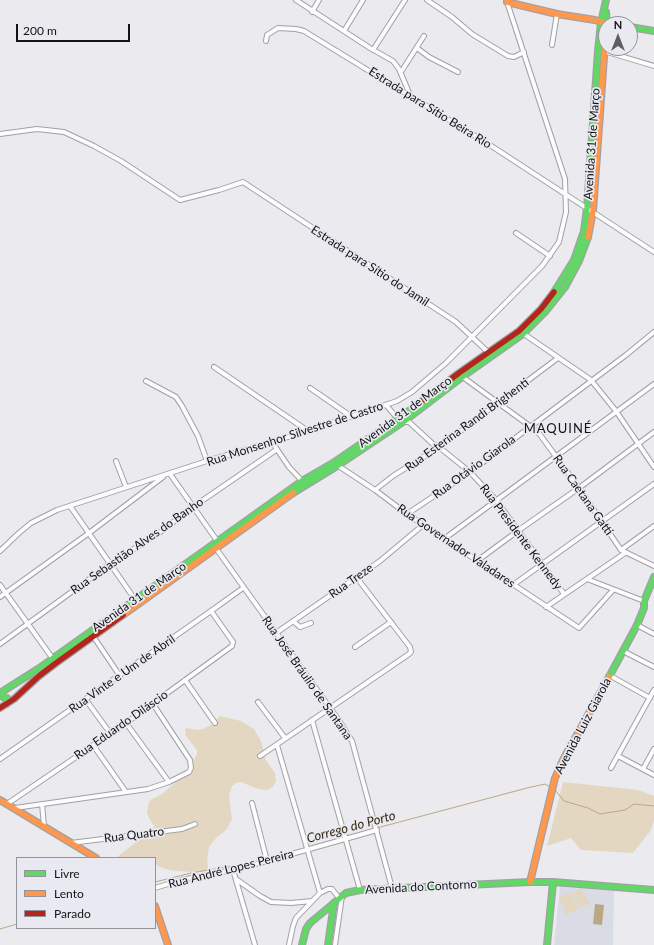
<!DOCTYPE html>
<html>
<head>
<meta charset="utf-8">
<style>
  body { margin:0 }
  #map { position:relative; width:654px; height:945px; overflow:hidden; background:#eaeaef; font-family:Lato,sans-serif }
  canvas { display:block }
  .legend { position:absolute; left:16px; top:857px; width:140px; height:72px; box-sizing:border-box; background:#e8e9f1; border:1px solid #939399; margin:0; padding:5px 7px; list-style:none; font-size:12px; color:#131316 }
  .legend li { display:flex; align-items:center; gap:8px; height:20px }
  .legend b { width:20px; border:1px solid #939399 }
  .north { position:absolute; left:598px; top:16px; width:40px; height:40px; box-sizing:border-box; background:#e8e9f1; border:1px solid #939399; border-radius:50%; rotate:0deg; font-size:11px; font-weight:700; line-height:16px; text-align:center; color:#131316 }
  .north::after { content:''; display:block; margin:auto; width:14px; height:18px; background:#5e5e62; clip-path:polygon(50% 0,100% 100%,50% 72%,0 100%) }
  .scale { position:absolute; left:16px; top:24px; width:114px; height:18px; box-sizing:border-box; border:2px solid #131316; border-top:0; padding-left:5px; font-size:12px; line-height:14px; white-space:nowrap; color:#131316; -webkit-text-stroke:3px #e8e9f1; paint-order:stroke }
</style>
</head>
<body>
<div id="map">
<canvas width="654" height="945"></canvas>
<ul class="legend">
<li><b style="height:5px;background:#63d668"></b>Livre</li>
<li><b style="height:5px;background:#ff974d"></b>Lento</li>
<li><b style="height:5px;background:#b3261e"></b>Parado</li>
</ul>
<div class="north">N</div>
<div class="scale">200 m</div>
</div>
<script>
const g = document.querySelector('canvas').getContext('2d');
g.lineJoin = 'round';
function fillPath(path, color) { g.fillStyle = color; g.fill(path, 'evenodd'); }
const poly = rows => new Path2D(rows.map(r => 'M' + r).join(''));
function trace(path, color, width, dash) { g.strokeStyle = color; g.lineWidth = width; g.lineCap = dash ? 'butt' : 'round'; g.setLineDash(dash || []); g.stroke(path); }
function write(font, color, halo, rows, align = 'center') {
  g.font = font + ' Lato,sans-serif'; g.lineWidth = 3.5; g.setLineDash([]); g.textBaseline = 'middle'; g.strokeStyle = halo; g.fillStyle = color; for (const [text, x, y, turn = 0] of rows) {
    g.save(); g.translate(x, y); g.rotate((+turn || 0) * Math.PI / 180); g.textAlign = isNaN(turn) ? turn : align; if (halo) g.strokeText(text, 0, 0); g.fillText(text, 0, 0); g.restore();
  }
}
const built = poly([
  [560,887,614,891,613,945,554,945]
]);
const green = poly([
  [220,716,241,721,254,729,261,741,266,760,275,773,276,781,273,787,267,790,258,789,241,782,236,783,232,786,229,796,232,819,227,829,215,839,209,847,207,861,209,871,190,872,169,870,160,867,155,864,155,858,116,858,136,842,153,831,154,826,149,818,147,812,149,802,152,799,162,794,183,776,194,760,197,754,197,750,186,736,185,729,187,728,197,730,203,729,211,725],
  [563,782,638,790,654,796,654,820,651,830,633,853,581,850,571,838,547,846],
  [581,888,590,904,580,908,573,893],
  [571,892,579,909,566,915,559,897]
]);
const water = poly([
  [595,904,604,905,602,925,593,924]
]);
const stream = poly([
  [555,790,564,801,588,808,600,814,625,810,634,804,654,806],
  [377,828,527,788,545,784,550,787],
  [155,882,191,873,255,862],
  [0,929,17,924]
]);
const street = poly([
  [296,0,370,48,393,61,399,69,410,95],
  [427,0,452,17,472,34,508,56,514,57,524,52],
  [312,12,319,0],
  [344,31,363,0],
  [266,41,267,35,278,28,296,29,304,31,493,147,654,252],
  [552,45,557,14],
  [417,48,429,57,458,72],
  [373,50,405,0],
  [604,51,654,66],
  [401,72,424,36],
  [0,134,37,129,64,132,94,146,121,161,180,200,219,190,243,182,456,322,489,353],
  [516,233,550,256],
  [521,332,591,380,616,411,654,467],
  [214,367,308,431],
  [460,375,538,432,579,488,621,550,654,566],
  [146,381,176,397,182,406,198,436,207,461],
  [310,388,352,417],
  [386,405,398,419,403,422,409,422,433,444,439,447,470,472,496,500,564,594],
  [272,442,289,467,304,483],
  [116,461,126,487],
  [337,465,375,490,407,514,579,628,613,590],
  [170,474,218,542],
  [375,490,393,476,439,447,558,358],
  [70,506,136,601],
  [407,514,470,472,626,355,654,332],
  [444,539,654,384],
  [215,547,340,722,352,741,392,888],
  [621,550,654,526],
  [0,551,19,533,31,523,57,510,207,461,308,431,397,401,412,392,446,363,542,266,559,242,566,212,565,179,507,2],
  [477,561,519,530,579,488,654,432],
  [587,579,644,601],
  [0,585,53,659],
  [513,585,654,484],
  [0,597,89,533,163,477],
  [546,607,625,553],
  [293,621,300,627,311,623],
  [637,625,654,634],
  [276,633,380,561,423,525],
  [93,636,120,676],
  [0,644,110,564,159,533,193,507,276,450],
  [355,647,391,622],
  [623,651,654,667],
  [609,675,650,698],
  [185,680,215,723],
  [86,700,110,733],
  [258,702,285,738],
  [312,720,360,890],
  [126,723,169,782],
  [93,745,126,792],
  [277,745,320,893],
  [260,756,409,654,411,652,410,647,357,578],
  [618,756,654,775],
  [0,759,211,611,243,588],
  [611,768,654,690],
  [643,769,654,749],
  [252,803,267,861],
  [7,804,126,723,232,646,233,642,211,611],
  [42,804,44,826],
  [15,808,148,789,169,782,189,772,191,768,190,760,153,704],
  [71,843,182,829,195,824],
  [233,870,255,945],
  [236,879,260,896,271,902,291,903,312,901],
  [155,888,181,880,233,870,267,861,377,830],
  [289,945,293,926,296,918,320,893,328,889,332,889,339,898],
  [335,945,342,896]
]);
const fast = poly([
  [606,12,607,24],
  [630,27,654,31],
  [554,292,574,260,584,231,587,208,598,51,601,23,606,0],
  [293,493,337,466,403,422,462,377,523,334,545,312,565,287,579,261,588,237],
  [609,677,637,625,644,608,644,601,654,577],
  [0,693,38,669,302,481,333,463,413,408],
  [0,696,7,698,6,704],
  [302,945,306,929,310,923,346,893,360,890,530,882,553,882,654,890],
  [328,945,334,903],
  [547,945,553,882]
]);
const slow = poly([
  [507,0,507,2,557,14,595,20,604,23],
  [588,237,593,211,606,29],
  [123,615,293,493],
  [0,800,96,858],
  [530,882,555,778,563,760,609,677],
  [155,906,168,945]
]);
const jam = poly([
  [413,408,459,373,519,331,541,309,554,292],
  [0,708,14,699,39,676,56,663,123,615]
]);
const streetNames = [
  ["Estrada para Sítio Beira Rio",430,108,32],
  ["Avenida 31 de Março",592,144,-86],
  ["Estrada para Sítio do Jamil",370,266,33],
  ["Avenida 31 de Março",405,412,-36],
  ["Rua Esterina Randi Brighenti",467,425,-36],
  ["Rua Monsenhor Silvestre de Castro",295,434,-18],
  ["Rua Otávio Giarola",474,467,-36],
  ["Rua Caetana Gatti",583,495,55],
  ["Rua Presidente Kennedy",521,537,53],
  ["Rua Sebastião Alves do Banho",137,546,-35],
  ["Rua Governador Valadares",456,546,34],
  ["Rua Treze",351,581,-35],
  ["Avenida 31 de Março",139,597,-35],
  ["Rua Vinte e Um de Abril",122,674,-35],
  ["Rua José Bráulio de Santana",307,678,55],
  ["Rua Eduardo Diláscio",121,725,-35],
  ["Avenida Luiz Giarola",583,726,-62],
  ["Rua Quatro",134,835,-7],
  ["Rua André Lopes Pereira",231,869,-14],
  ["Avenida do Contorno",421,887,-3]
];
const neighbourhoodNames = [
  ["MAQUINÉ",558,429]
];
const waterNames = [
  ["Corrego do Porto",351,827,-15]
];
fillPath(built, '#dadce5');
fillPath(green, '#e4d7c2');
fillPath(water, '#bba783');
trace(stream, '#bba783', 1);
trace(street, '#a1a1a5', 6);
trace(fast, '#a1a1a5', 8);
trace(slow, '#a1a1a5', 8);
trace(jam, '#a1a1a5', 8);
trace(street, '#fcfcfd', 4);
trace(fast, '#63d668', 5.5);
trace(slow, '#ff974d', 5.5);
trace(jam, '#b3261e', 5.5);
write('12px', '#131316', '#e8e9f1', streetNames);
g.letterSpacing = '1px';
write('13px', '#131316', '#e8e9f1', neighbourhoodNames);
g.letterSpacing = '0px';
write('italic 13px', '#362910', '#e8e9f1', waterNames);
</script>
</body>
</html>
